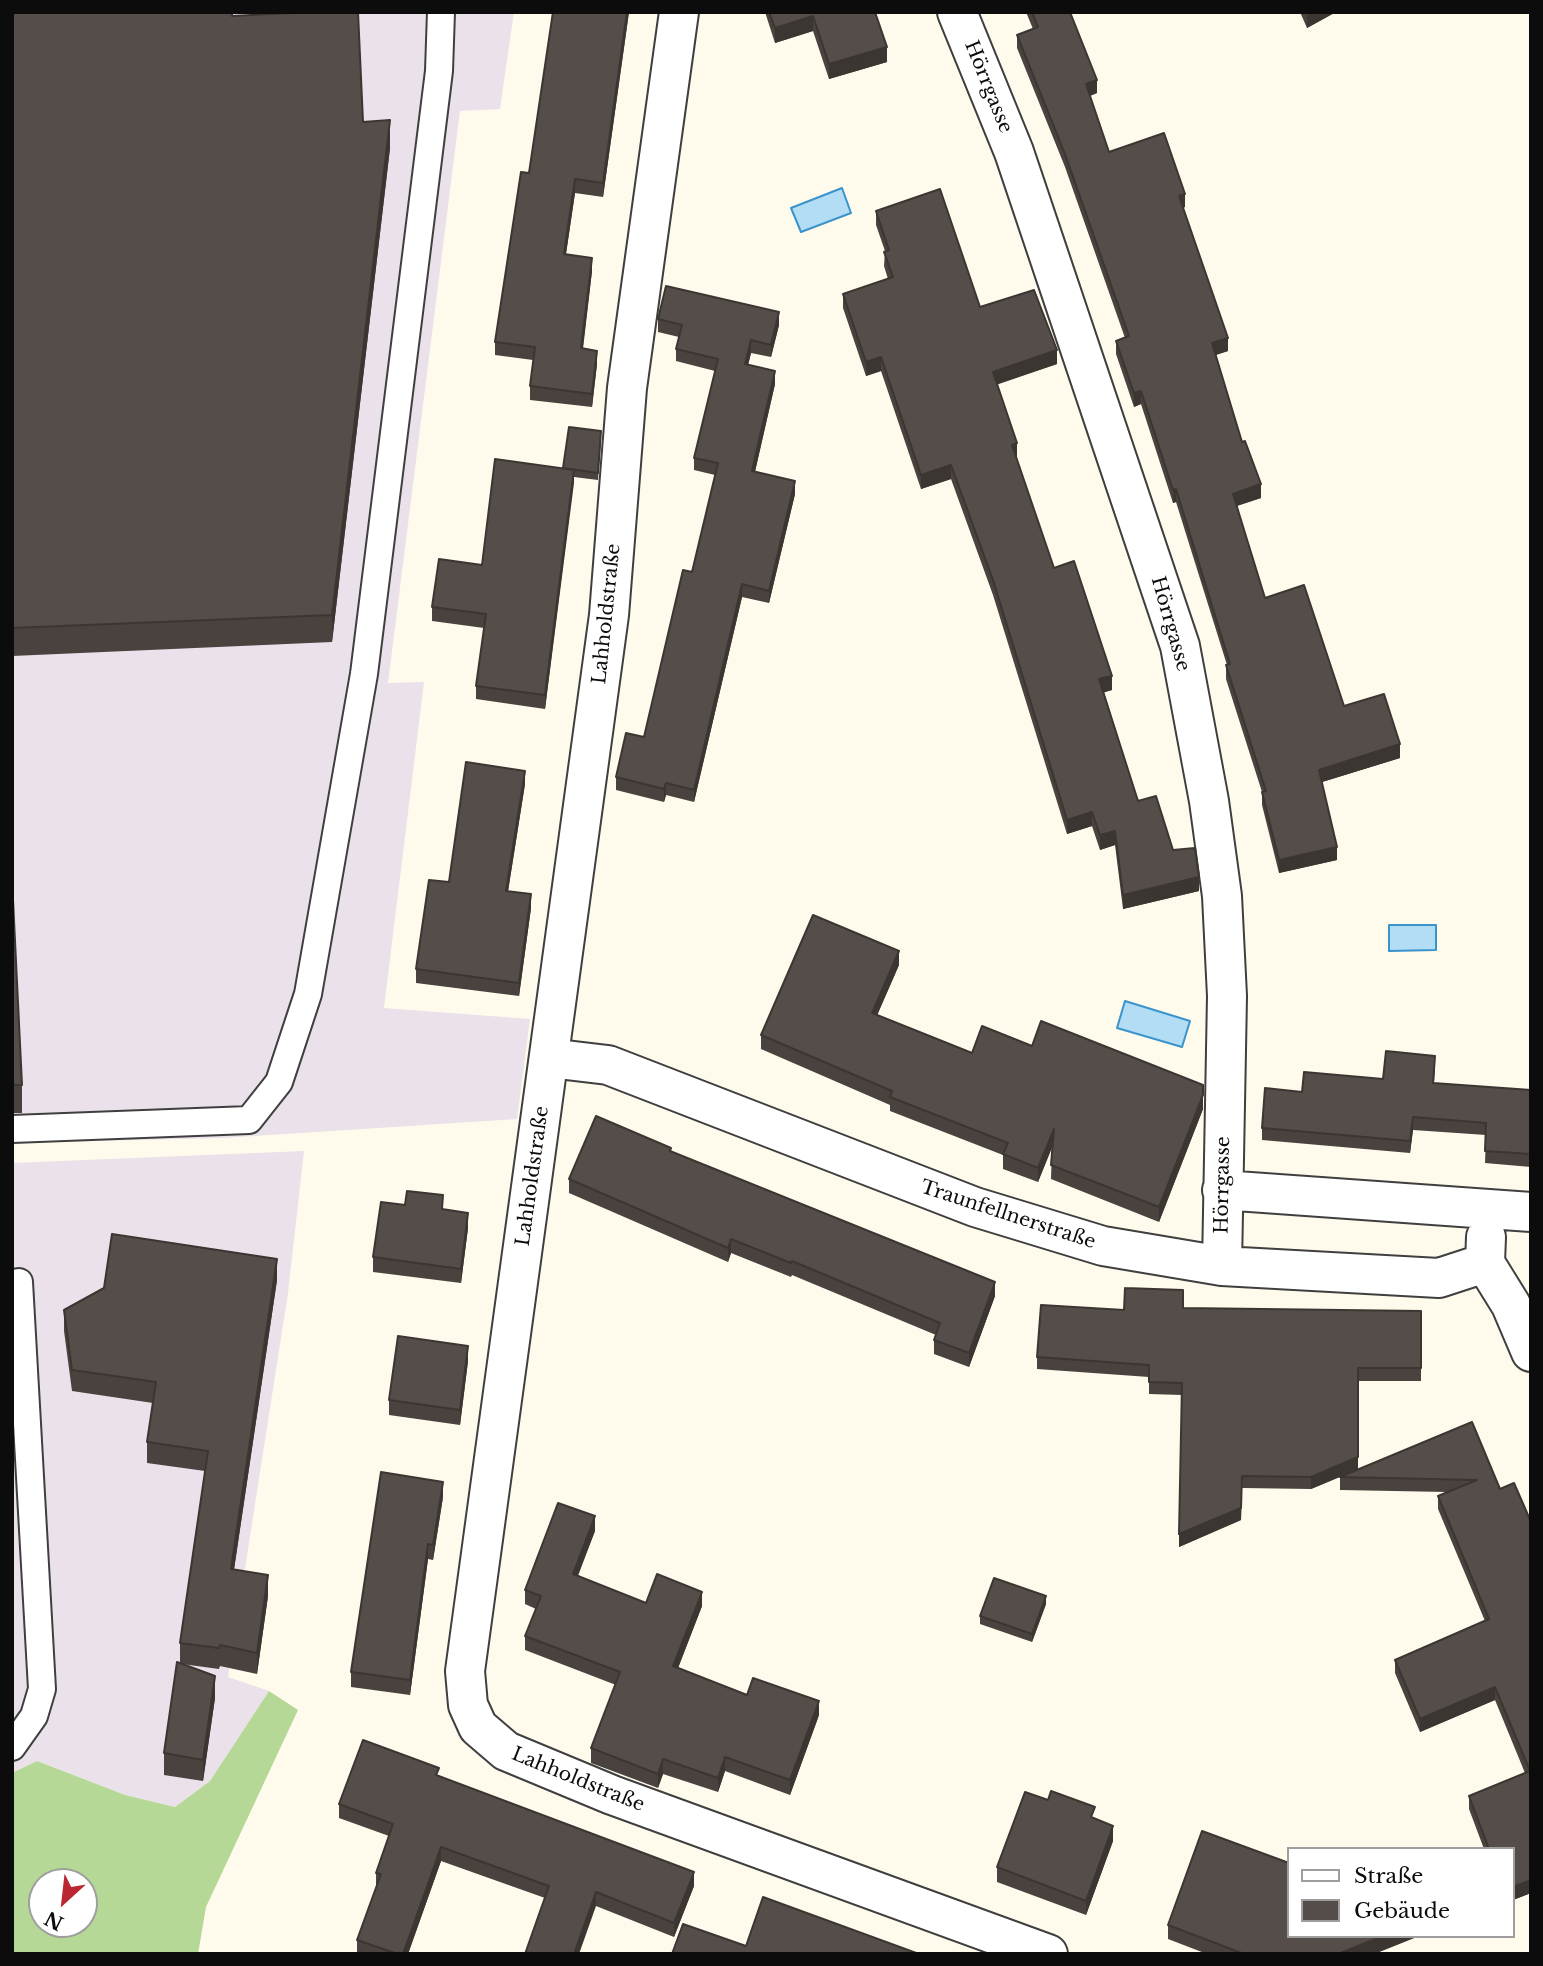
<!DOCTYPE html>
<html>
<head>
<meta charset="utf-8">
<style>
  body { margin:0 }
  #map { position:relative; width:1543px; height:1966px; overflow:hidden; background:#fffbec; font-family:"Libre Baskerville",serif }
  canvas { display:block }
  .frame { position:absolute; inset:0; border:14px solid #0c0c0c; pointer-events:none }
  .legend { position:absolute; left:1287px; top:1847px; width:228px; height:91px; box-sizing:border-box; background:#fff; border:2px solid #9e9e9e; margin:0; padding:9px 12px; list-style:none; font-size:21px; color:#0c0c0c }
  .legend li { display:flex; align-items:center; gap:14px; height:35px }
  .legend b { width:35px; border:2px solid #9e9e9e }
  .north { position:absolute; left:28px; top:1868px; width:70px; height:70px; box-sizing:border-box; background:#fff; border:2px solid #9e9e9e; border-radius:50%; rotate:207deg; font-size:19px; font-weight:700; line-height:28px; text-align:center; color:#0c0c0c }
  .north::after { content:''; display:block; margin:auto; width:24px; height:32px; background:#ba2731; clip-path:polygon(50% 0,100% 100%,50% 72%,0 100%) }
</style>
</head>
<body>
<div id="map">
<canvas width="1543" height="1966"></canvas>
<div class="frame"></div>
<ul class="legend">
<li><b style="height:9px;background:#fff"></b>Straße</li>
<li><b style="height:19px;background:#554d49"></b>Gebäude</li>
</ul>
<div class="north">N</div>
</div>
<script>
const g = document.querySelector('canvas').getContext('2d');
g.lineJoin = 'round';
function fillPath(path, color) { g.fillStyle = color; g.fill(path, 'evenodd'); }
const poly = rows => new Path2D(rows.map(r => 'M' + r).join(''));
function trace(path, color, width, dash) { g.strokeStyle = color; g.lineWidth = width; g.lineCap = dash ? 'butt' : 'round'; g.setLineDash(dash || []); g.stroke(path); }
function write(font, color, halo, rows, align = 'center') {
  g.font = font + ' "Libre Baskerville",serif'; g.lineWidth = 7; g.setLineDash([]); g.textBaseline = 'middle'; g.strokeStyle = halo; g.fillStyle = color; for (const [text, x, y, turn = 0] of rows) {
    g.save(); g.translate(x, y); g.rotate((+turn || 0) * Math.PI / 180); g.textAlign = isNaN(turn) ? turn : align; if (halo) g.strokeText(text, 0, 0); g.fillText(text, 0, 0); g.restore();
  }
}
const industrial = poly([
  [12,12,514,12,500,109,460,111,388,683,424,682,384,1008,530,1019,517,1119,224,1138,12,1143],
  [304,1151,288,1293,228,1677,269,1691,210,1781,175,1807,125,1795,37,1761,12,1773,12,1163]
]);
const forest = poly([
  [269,1691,298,1710,206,1907,198,1954,12,1954,12,1773,37,1761,125,1795,175,1807,210,1781],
  [42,1882,84,1882,84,1924,42,1924]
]);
const water = poly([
  [842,188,851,213,801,232,791,208,842,188],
  [1389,925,1436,925,1436,950,1389,951,1389,925],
  [1125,1001,1190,1021,1182,1047,1117,1028,1125,1001]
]);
const service = poly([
  [12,1129,249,1120,279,1082,308,994,364,674,439,71,441,12],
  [12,1283,19,1282,42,1689,34,1716,12,1747]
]);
const minor = poly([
  [679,12,627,388,609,615,465,1671,468,1705,478,1727,506,1751,612,1795,1048,1954],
  [957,12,1014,152,1180,646,1209,801,1222,896,1227,996,1222,1266],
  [549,1058,608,1065,975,1207,1103,1246,1222,1266,1439,1278,1485,1263],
  [1222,1190,1531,1212],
  [1486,1237,1485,1263,1511,1305,1531,1352]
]);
const wall = poly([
  [12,12,232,16,363,122,390,148,332,642,12,656],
  [629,12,603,197,575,193,566,254,592,271,583,349,597,364,592,407,530,400,530,386,533,360,495,355,495,342,529,173],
  [765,12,875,12,887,62,829,79,813,31,775,43],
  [1026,12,1070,12,1097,93,1090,96,1109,152,1185,207,1183,208,1228,351,1216,355,1242,442,1261,498,1237,506,1265,598,1344,706,1400,758,1322,782,1337,860,1279,873,1262,805,1262,792,1226,679,1226,665,1227,665,1176,502,1173,503,1141,404,1134,407,1116,354,1116,341,1125,338,1065,167,1017,48,1017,35,1033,29],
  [1300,12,1336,12,1307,28],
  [876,211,980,307,1057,364,997,384,1016,457,1054,568,1112,690,1104,692,1138,801,1173,850,1199,891,1123,909,1115,845,1100,850,1092,826,1067,834,993,595,951,479,921,489,881,371,866,376,843,308,843,294,888,279,884,266,885,251,876,225],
  [658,319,779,325,771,357,751,353,748,365,775,384,755,472,795,494,769,603,742,597,694,802,666,795,664,802,616,790,616,777,644,737,692,572,715,475,694,470,694,458,715,371,676,361,676,349,679,337,658,332],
  [601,439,598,480,574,477,545,709,476,699,476,686,484,628,432,621,432,607,482,565,563,468],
  [525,784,508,891,531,908,519,996,416,983,416,969,449,882],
  [12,879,22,1085,22,1113,12,1113],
  [899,965,877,1015,972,1053,1032,1046,1203,1085,1203,1109,1159,1222,1051,1179,1052,1146,1038,1182,1003,1169,1003,1155,890,1111,890,1105,761,1049,761,1035],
  [1435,1069,1434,1083,1531,1090,1531,1167,1485,1163,1486,1135,1413,1130,1410,1153,1262,1140,1262,1128,1302,1092,1383,1079],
  [671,1151,995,1296,969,1367,934,1354,934,1340,936,1335,792,1275,791,1277,731,1253,728,1262,569,1193,569,1179],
  [443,1210,468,1228,461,1283,373,1272,373,1257],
  [277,1280,234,1569,268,1596,257,1674,220,1666,219,1669,182,1664,215,1698,203,1781,164,1775,164,1753,180,1663,180,1643,205,1471,147,1463,147,1442,153,1403,72,1391,64,1331,64,1310],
  [1183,1308,1421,1311,1421,1381,1358,1381,1358,1469,1472,1422,1500,1489,1531,1522,1531,1893,1513,1900,1513,1849,1484,1849,1469,1809,1469,1796,1525,1773,1495,1700,1420,1732,1395,1673,1395,1660,1485,1621,1438,1509,1438,1496,1447,1492,1340,1490,1340,1477,1311,1489,1242,1488,1241,1520,1179,1547,1182,1395,1149,1394,1149,1377,1037,1369,1037,1357,1124,1310],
  [468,1361,460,1425,389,1415,389,1400],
  [443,1497,433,1560,428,1559,410,1695,351,1687,351,1672],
  [595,1531,577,1576,646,1603,702,1606,678,1668,747,1695,819,1715,790,1795,725,1771,718,1792,663,1774,658,1788,591,1763,591,1748,616,1685,525,1650,525,1636,536,1609,525,1604,525,1590],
  [1046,1604,1032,1642,980,1624,980,1616],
  [439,1776,694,1886,674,1937,596,1906,545,1898,441,1861,408,1954,357,1954,357,1940,376,1887,376,1873,389,1836,339,1818,339,1804],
  [1095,1818,1113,1841,1086,1915,997,1882,997,1867],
  [1168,1925,1289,1936,1419,1936,1374,1954,1207,1954,1168,1939]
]);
const shadedWall = poly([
  [627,12,629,12,603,197,603,183],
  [1312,12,1336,12,1307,28,1307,15],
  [813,16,813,31,775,43,775,28],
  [887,47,887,62,829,79,829,64],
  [1097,80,1097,93,1086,97,1086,84],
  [390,120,390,148,332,642,332,615],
  [575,179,575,193,564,267,564,254],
  [1185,194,1185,207,1179,209,1179,196],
  [592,258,592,271,581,362,581,348],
  [779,312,779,325,771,357,771,345],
  [1228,338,1228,351,1212,356,1212,343],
  [751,340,751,353,745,377,745,364],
  [1057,350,1057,364,993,386,993,372],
  [597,351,597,364,592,407,592,394],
  [881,357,881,371,866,376,866,362],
  [775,371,775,384,752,484,752,471],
  [1141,391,1141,404,1134,407,1134,393],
  [1017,443,1017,457,1012,459,1012,445],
  [951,465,951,479,921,489,921,475],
  [574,470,574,483,545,709,545,695],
  [795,481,795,494,769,603,769,591],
  [1261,484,1261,498,1233,507,1233,494],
  [1176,489,1176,502,1173,503,1173,490],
  [742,584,742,597,694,802,694,790],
  [1112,676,1112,690,1099,694,1099,679],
  [1400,744,1400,758,1319,783,1319,770],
  [525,771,525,784,506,904,506,891],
  [666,783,666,795,664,802,664,789],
  [1092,812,1092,826,1067,834,1067,820],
  [1115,831,1115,845,1100,850,1100,835],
  [1337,847,1337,860,1279,873,1279,860],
  [1199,877,1199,891,1123,909,1123,895],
  [531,894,531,908,519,996,519,983],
  [899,951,899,965,872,1027,872,1013],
  [1203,1095,1203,1109,1159,1222,1159,1207],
  [1413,1117,1413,1130,1410,1153,1410,1141],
  [1054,1129,1054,1143,1038,1182,1038,1168],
  [468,1213,468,1228,461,1283,461,1269],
  [731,1239,731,1253,728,1262,728,1248],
  [277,1259,277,1280,231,1590,231,1569],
  [995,1282,995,1296,969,1367,969,1353],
  [468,1346,468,1361,460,1425,460,1410],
  [1358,1457,1358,1469,1311,1489,1311,1477],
  [1242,1476,1241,1520,1179,1547,1179,1534],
  [443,1482,443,1497,433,1560,433,1545],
  [595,1516,595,1531,573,1589,573,1574],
  [428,1544,428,1559,410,1695,410,1680],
  [268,1575,268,1596,257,1674,257,1653],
  [702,1592,702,1606,673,1681,673,1666],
  [1046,1596,1046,1604,1032,1642,1032,1634],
  [215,1676,215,1698,203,1781,203,1760],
  [1495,1687,1495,1700,1420,1732,1420,1719],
  [819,1701,819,1715,790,1795,790,1780],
  [725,1757,725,1771,718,1792,718,1778],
  [663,1759,663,1774,658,1788,658,1774],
  [1113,1826,1113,1841,1086,1915,1086,1901],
  [441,1847,441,1861,408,1954,403,1954],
  [694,1872,694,1886,674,1937,674,1923],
  [1531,1880,1531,1893,1513,1900,1513,1887],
  [596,1892,596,1906,579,1954,574,1954],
  [1383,1936,1419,1936,1374,1954,1338,1954]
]);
const building = poly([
  [12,12,232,12,232,16,310,12,358,12,363,122,390,120,332,615,12,628,12,12],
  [553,12,627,12,603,183,575,179,564,254,592,258,581,348,597,351,592,394,530,386,535,347,495,342,521,172,529,173,553,12],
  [769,12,875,12,887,47,829,64,813,16,775,28,769,12],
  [1032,12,1070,12,1097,80,1086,84,1109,152,1164,133,1185,194,1179,196,1228,338,1212,343,1242,442,1245,441,1261,484,1233,494,1265,598,1304,585,1344,706,1384,694,1400,744,1319,770,1337,847,1279,860,1262,792,1266,791,1226,665,1230,664,1176,489,1173,490,1141,391,1134,393,1116,341,1129,336,1065,154,1017,35,1038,27,1032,12],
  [940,189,980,307,1034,290,1057,350,993,372,1017,443,1012,445,1054,568,1074,561,1112,676,1099,679,1138,801,1156,796,1173,850,1195,848,1199,877,1123,895,1115,831,1100,835,1092,812,1067,820,993,580,951,465,921,475,881,357,866,362,843,294,893,277,884,252,889,250,876,211,940,189],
  [666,286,779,312,771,345,751,340,745,364,775,371,752,471,795,481,769,591,742,584,694,790,666,783,664,789,616,777,626,733,644,737,683,570,692,572,718,463,694,458,718,359,676,349,682,325,658,319,666,286],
  [569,427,601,431,598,473,563,468,569,427],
  [495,459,574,470,545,695,476,686,486,614,432,607,439,559,482,565,495,459],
  [466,762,525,771,506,891,531,894,519,983,416,969,429,880,449,882,466,762],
  [12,879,22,1085,12,1085,12,879],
  [813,915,899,951,872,1013,972,1053,982,1026,1032,1046,1041,1021,1203,1085,1203,1095,1159,1207,1051,1165,1054,1129,1038,1168,1003,1154,1008,1143,890,1097,892,1091,761,1035,813,915],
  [1386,1051,1435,1056,1433,1083,1531,1090,1531,1154,1485,1151,1486,1123,1413,1117,1410,1141,1262,1128,1265,1088,1302,1092,1304,1072,1383,1079,1386,1051],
  [596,1116,671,1148,670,1151,995,1282,969,1353,934,1340,940,1323,792,1261,791,1263,731,1239,728,1248,569,1179,596,1116],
  [407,1191,443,1195,442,1209,468,1213,461,1269,373,1257,381,1202,405,1205,407,1191],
  [112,1234,277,1259,231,1569,268,1575,257,1653,220,1645,219,1648,180,1643,208,1451,147,1442,156,1382,72,1370,64,1310,104,1288,112,1234],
  [1125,1288,1183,1290,1183,1308,1421,1311,1421,1368,1358,1368,1358,1457,1311,1477,1242,1476,1241,1508,1179,1534,1182,1383,1149,1382,1149,1365,1037,1357,1041,1305,1124,1310,1125,1288],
  [398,1336,468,1346,460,1410,389,1400,398,1336],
  [1472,1422,1500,1489,1514,1483,1531,1522,1531,1880,1513,1887,1513,1849,1489,1849,1469,1796,1530,1771,1495,1687,1420,1719,1395,1660,1489,1619,1438,1496,1477,1480,1340,1477,1472,1422],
  [381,1472,443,1482,433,1545,428,1544,410,1680,351,1672,381,1472],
  [558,1503,595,1516,573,1574,646,1603,657,1574,702,1592,673,1666,747,1695,753,1678,819,1701,790,1780,725,1757,718,1778,663,1759,658,1774,591,1748,620,1672,525,1636,541,1596,525,1590,558,1503],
  [994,1578,1046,1596,1032,1634,980,1616,994,1578],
  [177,1662,215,1676,203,1760,164,1753,177,1662],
  [363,1740,439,1768,436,1775,694,1872,674,1923,596,1892,574,1954,525,1954,549,1886,441,1847,403,1954,398,1954,357,1940,381,1874,376,1873,393,1824,339,1804,363,1740],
  [1051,1791,1095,1807,1091,1817,1113,1826,1086,1901,997,1867,1025,1792,1048,1800,1051,1791],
  [1202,1831,1289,1863,1289,1936,1383,1936,1338,1954,1244,1954,1168,1925,1202,1831],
  [763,1897,919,1954,672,1954,683,1924,746,1946,763,1897]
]);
const streetNames = [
  ["Hörrgasse",988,87,68],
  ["Lahholdstraße",607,614,-84],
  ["Hörrgasse",1170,624,74],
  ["Lahholdstraße",533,1176,-82],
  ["Hörrgasse",1223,1185,-89],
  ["Traunfellnerstraße",1008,1215,18],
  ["Lahholdstraße",578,1780,22]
];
fillPath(industrial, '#eae1eb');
fillPath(forest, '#b6d896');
fillPath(water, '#b2ddf5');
trace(water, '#3a94cb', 2);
trace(service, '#3f3f3f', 30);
trace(minor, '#3f3f3f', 42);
trace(service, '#fff', 26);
trace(minor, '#fff', 38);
fillPath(wall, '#49423f');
fillPath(shadedWall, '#3c3633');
fillPath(building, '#554d49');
trace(building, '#3c3633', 2);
write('19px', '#0c0c0c', '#fff', streetNames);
</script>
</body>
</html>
